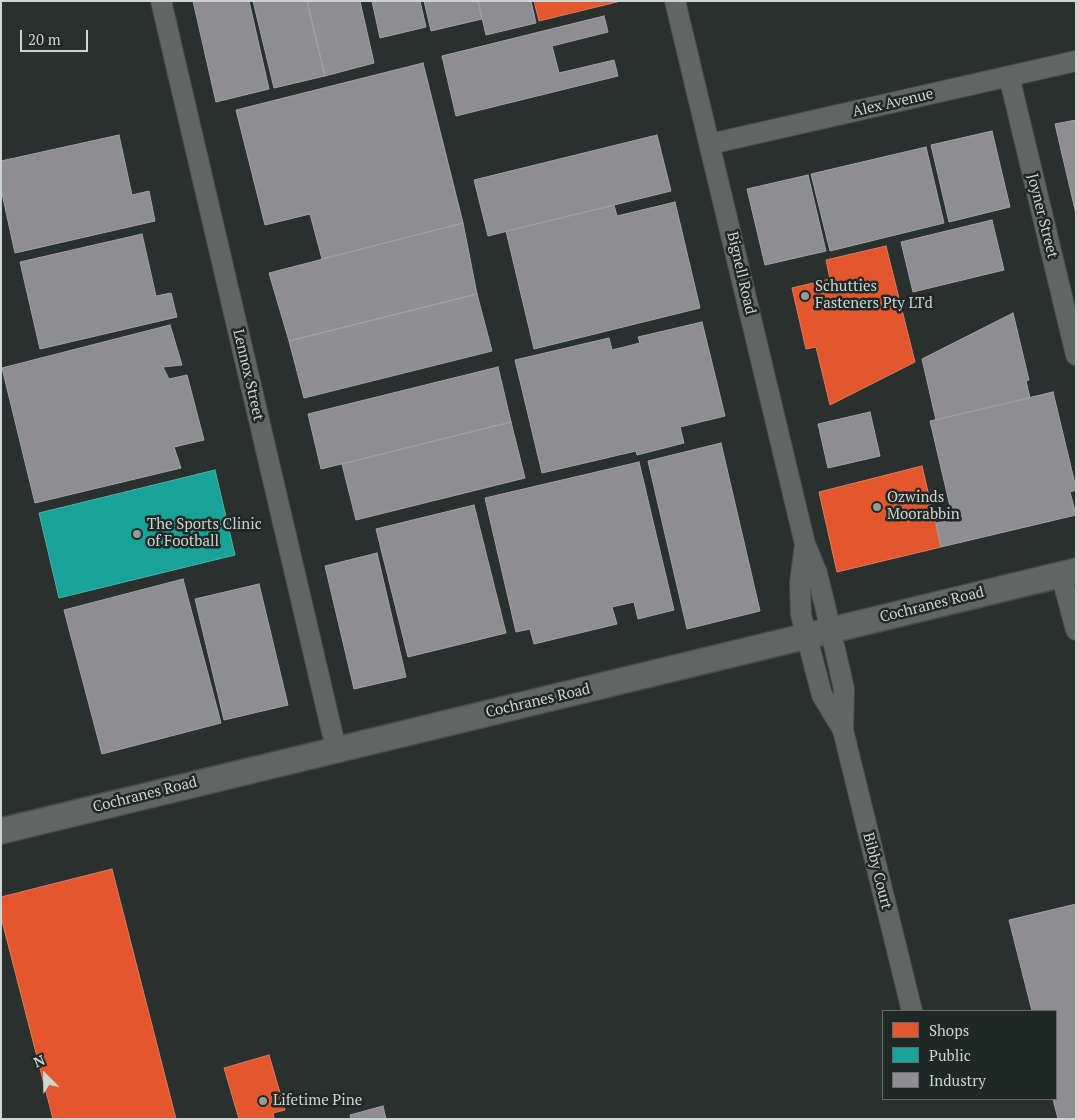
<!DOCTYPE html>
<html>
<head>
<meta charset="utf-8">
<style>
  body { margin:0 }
  #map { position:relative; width:1077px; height:1120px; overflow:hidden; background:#2a302e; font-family:"PT Serif",serif }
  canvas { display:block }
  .frame { position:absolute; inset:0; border:2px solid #ced4d2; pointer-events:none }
  .legend { position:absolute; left:882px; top:1010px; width:175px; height:90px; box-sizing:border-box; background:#1e2825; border:1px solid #646d6a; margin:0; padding:6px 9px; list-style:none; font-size:15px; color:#ced4d2 }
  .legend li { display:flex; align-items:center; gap:10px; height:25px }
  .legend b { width:25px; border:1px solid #646d6a }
  .north { position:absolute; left:20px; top:1050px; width:50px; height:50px; -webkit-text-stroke:4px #1e2825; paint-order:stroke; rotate:337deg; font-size:14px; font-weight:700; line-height:20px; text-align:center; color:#ced4d2 }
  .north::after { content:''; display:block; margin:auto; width:18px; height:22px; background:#ced4d2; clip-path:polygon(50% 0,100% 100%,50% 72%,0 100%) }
  .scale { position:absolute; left:20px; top:30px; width:68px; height:22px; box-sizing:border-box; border:2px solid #ced4d2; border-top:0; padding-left:6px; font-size:15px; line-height:18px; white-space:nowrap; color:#ced4d2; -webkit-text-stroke:4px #1e2825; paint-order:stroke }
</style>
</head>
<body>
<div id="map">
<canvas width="1077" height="1120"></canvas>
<div class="frame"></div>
<ul class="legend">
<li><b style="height:14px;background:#e4572e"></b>Shops</li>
<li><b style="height:14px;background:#17a398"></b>Public</li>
<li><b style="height:14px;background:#8d8d92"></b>Industry</li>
</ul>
<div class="north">N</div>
<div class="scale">20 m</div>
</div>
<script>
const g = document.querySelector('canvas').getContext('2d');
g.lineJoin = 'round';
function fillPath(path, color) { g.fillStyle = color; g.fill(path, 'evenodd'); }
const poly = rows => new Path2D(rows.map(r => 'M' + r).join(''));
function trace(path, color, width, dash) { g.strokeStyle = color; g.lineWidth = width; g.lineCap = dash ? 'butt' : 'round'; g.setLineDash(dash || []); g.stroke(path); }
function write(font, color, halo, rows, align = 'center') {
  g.font = font + ' "PT Serif",serif'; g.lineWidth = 5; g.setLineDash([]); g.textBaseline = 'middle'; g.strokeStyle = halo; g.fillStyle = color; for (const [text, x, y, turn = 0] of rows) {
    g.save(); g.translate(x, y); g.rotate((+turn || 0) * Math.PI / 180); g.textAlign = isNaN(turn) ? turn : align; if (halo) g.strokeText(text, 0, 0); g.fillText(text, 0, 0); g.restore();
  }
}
const shops = poly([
  [534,1,621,1,539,21,534,1],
  [886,246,915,362,830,405,816,347,806,349,792,288,830,279,826,260,886,246],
  [922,466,941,547,837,572,819,492,922,466],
  [112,869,176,1119,53,1119,1,917,1,897,112,869],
  [269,1055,285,1110,273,1113,274,1118,272,1119,239,1119,224,1068,269,1055]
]);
const public = poly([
  [215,470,235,555,59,598,39,513,215,470]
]);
const industry = poly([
  [193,1,249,1,269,89,216,102,193,1],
  [253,1,307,1,325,76,274,88,253,1],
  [307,1,360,1,374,63,325,76,307,1],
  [372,1,420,1,426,27,380,38,372,1],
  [424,1,478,1,482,19,431,31,424,1],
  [478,1,531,1,536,23,486,35,478,1],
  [604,16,608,32,552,46,559,73,614,60,618,76,456,116,442,56,604,16],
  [423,63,463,223,322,259,310,214,265,225,236,110,423,63],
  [1076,120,1076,214,1055,124,1076,120],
  [992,131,1010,207,949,222,931,145,992,131],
  [119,135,132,195,149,191,155,221,15,253,1,189,1,161,119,135],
  [657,135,671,191,488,236,474,180,657,135],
  [926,147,944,223,830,251,811,174,926,147],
  [808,175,826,251,765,265,747,189,808,175],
  [675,202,700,308,534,349,506,231,614,205,617,216,675,202],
  [992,220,1004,270,913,292,901,242,992,220],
  [463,223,477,294,289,341,269,273,463,223],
  [142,234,156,296,171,293,177,317,40,349,20,262,142,234],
  [477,294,492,351,304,398,289,341,477,294],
  [1013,313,1029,380,1026,381,1030,398,936,420,922,359,1013,313],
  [702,322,725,416,680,427,684,443,637,455,636,451,542,473,515,360,609,338,612,350,640,343,638,337,702,322],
  [170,325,182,365,163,367,169,379,187,375,204,440,174,447,181,468,35,503,2,368,170,325],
  [498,367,511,422,321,469,308,414,498,367],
  [1053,392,1076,488,1076,490,1070,492,1076,515,941,547,936,523,953,519,930,421,1053,392],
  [870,412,880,456,828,468,818,424,870,412],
  [511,422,525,478,356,520,342,464,511,422],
  [721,443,760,611,687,629,648,461,721,443],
  [639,462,674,610,638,619,634,602,612,607,617,624,534,644,530,629,516,632,485,498,639,462],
  [474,505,506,633,408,657,376,529,474,505],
  [377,553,406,677,354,689,325,566,377,553],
  [183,579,221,723,102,754,64,610,183,579],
  [259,584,288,705,224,720,195,599,259,584],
  [1076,904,1076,1119,1058,1119,1053,1099,1056,1099,1056,1011,1032,1011,1009,920,1076,904],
  [383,1106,386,1119,351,1119,350,1115,383,1106]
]);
const minor = poly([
  [161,1,336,749],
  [675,1,805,544,817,573,826,610,844,689,843,730,912,1011],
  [1009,76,1076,355],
  [710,144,1076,61],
  [805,544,800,583,801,615,822,695,843,730],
  [1061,574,1076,630]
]);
const tertiary = poly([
  [1,831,1076,571]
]);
const markers = [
  [805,296,5,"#959b99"],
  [877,507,5,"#959b99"],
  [137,534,5,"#959b99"],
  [263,1101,5,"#959b99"]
];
const streetNames = [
  ["Alex Avenue",893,103,-13],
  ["Joyner Street",1042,216,76],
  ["Bignell Road",741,273,77],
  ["Lennox Street",248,375,77],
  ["Cochranes Road",932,605,-14],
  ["Cochranes Road",538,701,-13],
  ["Cochranes Road",145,795,-14],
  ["Bibby Court",877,871,76]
];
const poiNames = [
  ["Schutties",815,287],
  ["Fasteners Pty LTd",815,304],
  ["Ozwinds",887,498],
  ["Moorabbin",887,515],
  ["The Sports Clinic",147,525],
  ["of Football",147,542],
  ["Lifetime Pine",273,1101]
];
fillPath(shops, '#e4572e');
trace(shops, '#dd7c5f', 1);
fillPath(public, '#17a398');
trace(public, '#4eb2a9', 1);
fillPath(industry, '#8d8d92');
trace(industry, '#a0a2a5', 1);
trace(minor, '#474d4b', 22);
trace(tertiary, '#474d4b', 28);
trace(minor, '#616665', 20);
trace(tertiary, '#616665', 25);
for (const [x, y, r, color] of markers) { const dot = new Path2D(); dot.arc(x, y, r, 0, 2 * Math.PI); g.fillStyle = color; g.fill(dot); trace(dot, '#1e2825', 2); }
write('15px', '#ced4d2', '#1e2825', streetNames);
write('15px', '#ced4d2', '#1e2825', poiNames, 'left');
</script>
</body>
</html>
